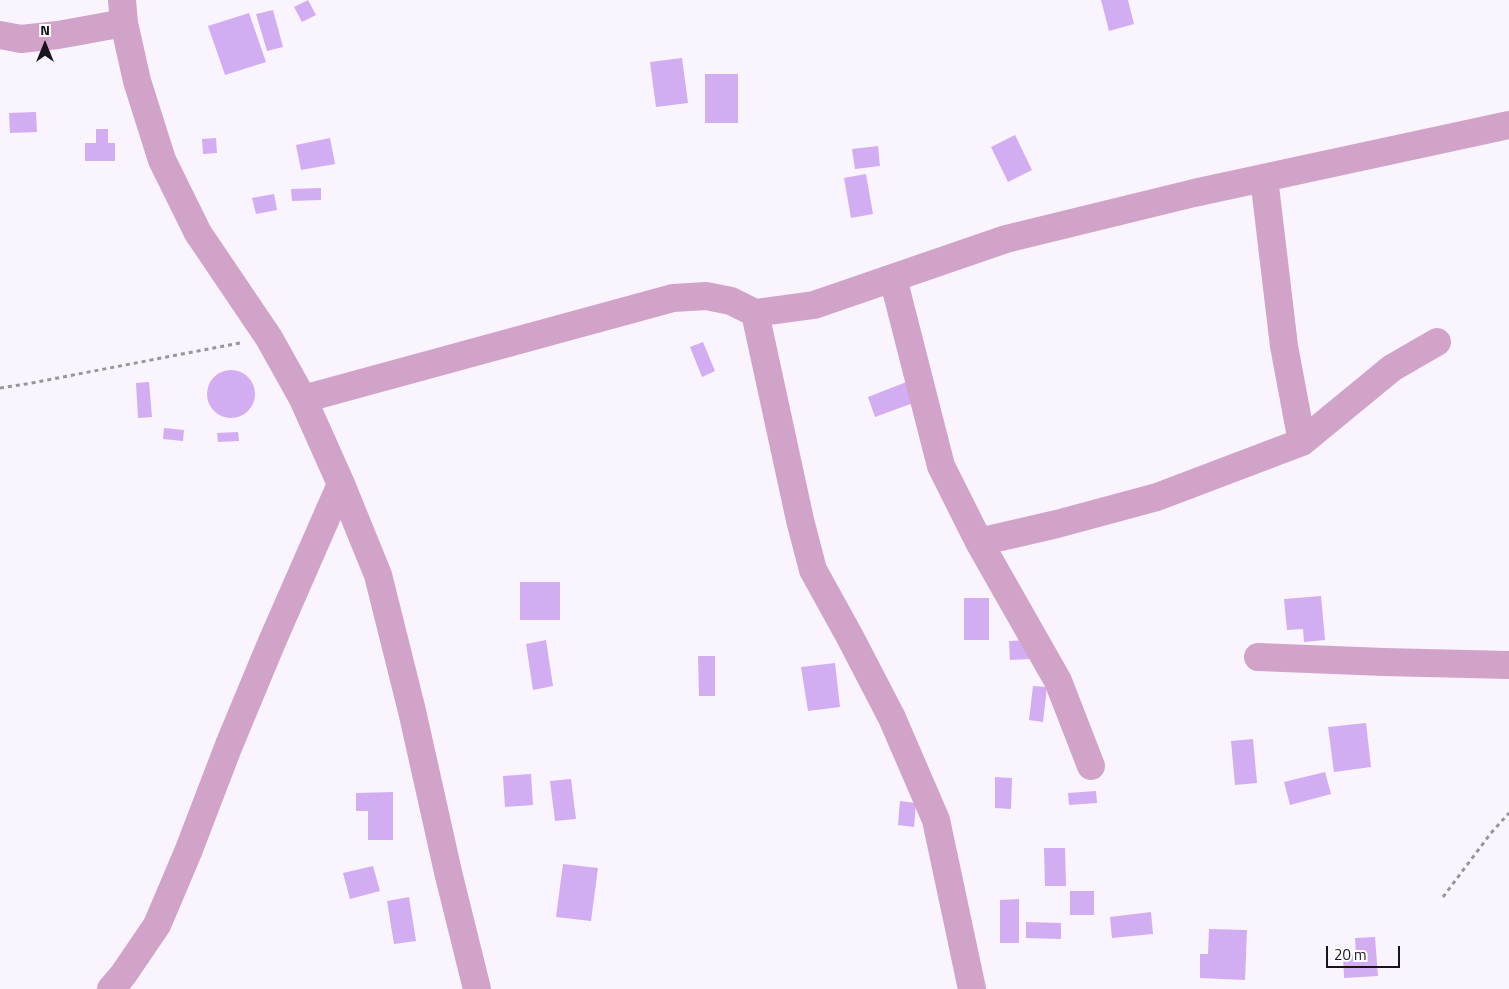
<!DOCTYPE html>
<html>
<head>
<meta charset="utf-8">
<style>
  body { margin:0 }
  #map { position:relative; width:1509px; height:989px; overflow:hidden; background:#f9f4fe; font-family:"Titillium Web",sans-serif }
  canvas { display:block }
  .north { position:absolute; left:20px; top:20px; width:50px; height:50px; -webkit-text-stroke:4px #fff; paint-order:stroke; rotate:0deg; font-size:14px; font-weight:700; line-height:20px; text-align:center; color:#19141c }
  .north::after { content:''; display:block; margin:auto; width:18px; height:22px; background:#19141c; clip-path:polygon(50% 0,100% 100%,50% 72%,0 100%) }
  .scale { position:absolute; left:1326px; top:946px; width:74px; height:22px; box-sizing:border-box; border:2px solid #19141c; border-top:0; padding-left:6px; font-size:15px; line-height:18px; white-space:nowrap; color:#19141c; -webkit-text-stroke:4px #fff; paint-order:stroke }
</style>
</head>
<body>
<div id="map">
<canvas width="1509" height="989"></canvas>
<div class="north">N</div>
<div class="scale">20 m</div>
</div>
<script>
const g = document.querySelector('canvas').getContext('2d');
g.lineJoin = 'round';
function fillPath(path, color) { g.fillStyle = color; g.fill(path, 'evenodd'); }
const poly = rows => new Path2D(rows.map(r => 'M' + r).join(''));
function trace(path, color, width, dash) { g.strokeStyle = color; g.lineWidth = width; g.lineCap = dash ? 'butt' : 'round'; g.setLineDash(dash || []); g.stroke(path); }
const building = poly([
  [308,0,316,15,302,22,294,7],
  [1101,0,1128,0,1134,24,1109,31],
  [273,10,283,47,267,51,256,14],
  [249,13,266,62,225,75,208,26],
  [682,58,688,103,656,107,650,62],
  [705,74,738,74,738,123,705,123],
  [36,112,37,132,10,133,9,113],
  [96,129,108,129,108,143,115,143,115,161,85,161,85,143,96,143],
  [1015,135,1032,170,1008,182,991,147],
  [216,138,217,153,203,154,202,139],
  [330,138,335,164,301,170,296,145],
  [878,146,880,166,855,169,852,149],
  [866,174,873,214,851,218,844,178],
  [321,188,321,200,292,201,291,189],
  [274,194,277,210,256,214,252,198],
  [703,342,715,371,702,377,690,347],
  '207 394a24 24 0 1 1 48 0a24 24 0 1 1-48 0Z',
  [909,381,916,402,875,417,868,397],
  [149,382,152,417,138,418,136,383],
  [164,428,184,430,183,441,163,439],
  [238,432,239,441,218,442,217,433],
  [520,582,560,582,560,620,520,620],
  [1321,596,1325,640,1304,642,1303,629,1287,630,1284,599],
  [964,598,989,598,989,640,964,640],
  [546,640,553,686,533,690,526,644],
  [1030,640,1030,659,1010,660,1009,641],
  [698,656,715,656,715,696,699,696],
  [835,663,840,707,808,711,801,667],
  [1033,686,1047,687,1043,722,1029,720],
  [1366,723,1371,767,1334,772,1328,727],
  [1253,739,1257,783,1235,785,1231,741],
  [1325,772,1331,794,1290,805,1284,782],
  [531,774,533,805,505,807,503,776],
  [995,777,1012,778,1011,809,995,808],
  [571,779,576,819,555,821,550,781],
  [1096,791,1097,803,1069,805,1068,793],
  [393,792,393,840,368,840,368,811,356,811,356,793],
  [900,801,916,803,914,827,898,825],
  [1044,848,1065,848,1066,886,1045,886],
  [563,864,598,868,591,921,556,917],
  [373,866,380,891,350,899,343,873],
  [1070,891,1094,891,1094,915,1070,915],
  [409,897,416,941,394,944,387,901],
  [1019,899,1019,943,1000,943,1000,900],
  [1151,912,1153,934,1112,938,1110,917],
  [1026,922,1061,923,1061,939,1026,938],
  [1209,929,1247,930,1245,980,1200,978,1200,954,1208,954],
  [1375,937,1378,976,1344,978,1343,956,1356,955,1355,938]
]);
const path = poly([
  [0,388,26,384,240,343],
  [1443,897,1491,833,1509,813]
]);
const minor = poly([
  [122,0,124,23,137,81,162,160,198,233,269,338,303,399,341,484,378,575,412,711,448,872,477,989],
  [0,35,21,39,58,35,124,23],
  [1264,178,1284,346,1302,442],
  [893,278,941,466,979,542,1058,681,1091,766],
  [755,313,800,520,813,570,850,637,892,718,936,820,972,989],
  [303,399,673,298,706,296,731,301,755,313,814,305,1006,239,1194,193,1509,125],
  [979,542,1057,524,1157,497,1302,442,1392,368,1437,342],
  [1258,657,1384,662,1509,665],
  [111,989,123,975,157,925,188,852,229,745,271,644,341,484]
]);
fillPath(building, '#d3adf2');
trace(path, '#99949e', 3, [4, 4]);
trace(minor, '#d1a3c9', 28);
</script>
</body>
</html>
